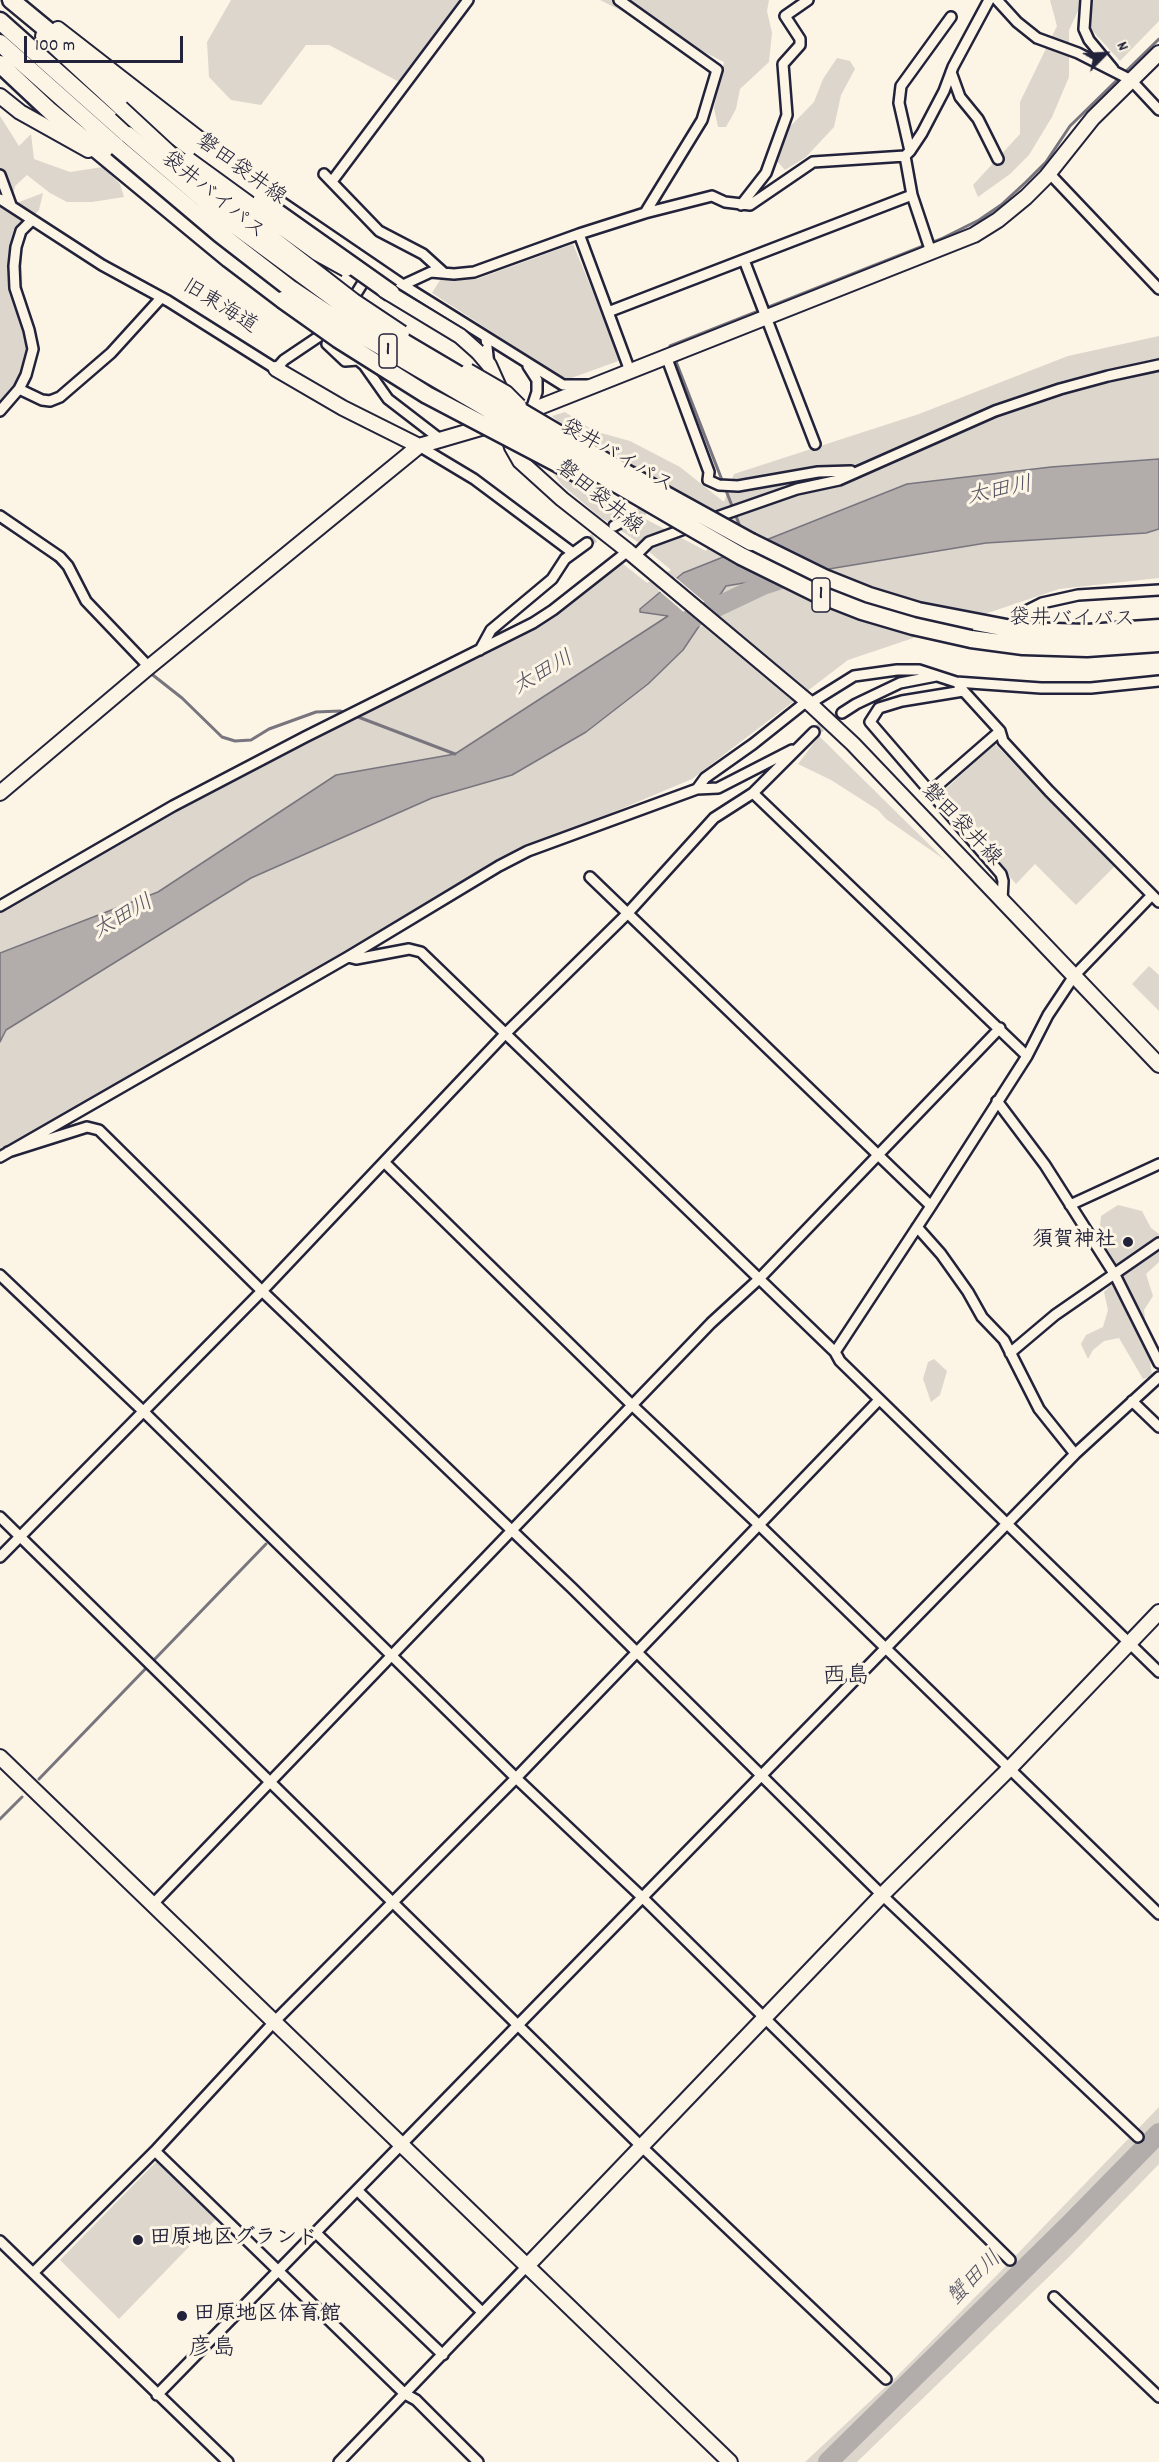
<!DOCTYPE html>
<html>
<head>
<meta charset="utf-8">
<style>
  body { margin:0 }
  #map { position:relative; width:1159px; height:2462px; overflow:hidden; background:#fcf5e5; font-family:Dekko,sans-serif }
  canvas { display:block }
  .north { position:absolute; left:1075px; top:24px; width:60px; height:60px; -webkit-text-stroke:4px #fcf5e5; paint-order:stroke; rotate:66deg; font-size:16px; font-weight:700; line-height:24px; text-align:center; color:#22223b }
  .north::after { content:''; display:block; margin:auto; width:21px; height:27px; background:#22223b; clip-path:polygon(50% 0,100% 100%,50% 72%,0 100%) }
  .scale { position:absolute; left:24px; top:36px; width:159px; height:27px; box-sizing:border-box; border:3px solid #22223b; border-top:0; padding-left:8px; font-size:18px; line-height:21px; white-space:nowrap; color:#22223b; -webkit-text-stroke:4px #fcf5e5; paint-order:stroke }
</style>
</head>
<body>
<div id="map">
<canvas width="1159" height="2462"></canvas>
<div class="north">N</div>
<div class="scale">100 m</div>
</div>
<script>
const g = document.querySelector('canvas').getContext('2d');
g.lineJoin = 'round';
function fillPath(path, color) { g.fillStyle = color; g.fill(path, 'evenodd'); }
const poly = rows => new Path2D(rows.map(r => 'M' + r).join(''));
function trace(path, color, width, dash) { g.strokeStyle = color; g.lineWidth = width; g.lineCap = dash ? 'butt' : 'round'; g.setLineDash(dash || []); g.stroke(path); }
function write(font, color, halo, rows, align = 'center') {
  g.font = font + ' Dekko,"Klee One",sans-serif'; g.lineWidth = 6; g.setLineDash([]); g.textBaseline = 'middle'; g.strokeStyle = halo; g.fillStyle = color; for (const [text, x, y, turn = 0] of rows) {
    g.save(); g.translate(x, y); g.rotate((+turn || 0) * Math.PI / 180); g.textAlign = isNaN(turn) ? turn : align; if (halo) g.strokeText(text, 0, 0); g.fillText(text, 0, 0); g.restore();
  }
}
const green = poly([
  [231,0,467,0,405,85,329,45,306,45,261,105,231,100,209,77,207,42],
  [600,0,769,0,767,11,772,33,769,62,740,89,736,109,726,127,718,127,714,108,724,62],
  [1050,0,1080,0,1080,7,1069,30,1069,77,1052,117,1029,155,1010,174,978,197,973,185,1020,134,1020,102,1057,26],
  [1088,0,1159,0,1159,21,1120,61,1089,27],
  [837,58,850,61,855,69,841,95,834,127,806,157,785,170,776,160,778,139,814,102,823,79],
  [0,116,19,146,31,134,34,159,70,172,103,167,120,184,124,197,92,202,67,202,50,193,27,175,15,186,11,205,43,193,39,210,21,232,23,307,32,346,29,369,0,407],
  [573,244,621,360,566,380,432,293,440,280,477,279],
  [1159,336,1159,578,1059,589,848,660,692,779,512,855,255,1009,0,1156,0,907,288,746,533,623,622,563,647,583,671,570,635,540,600,517,562,485,549,468,706,551,721,511,710,510,674,495,581,444,552,416,565,412,594,431,630,441,680,467,724,502,734,474,919,414,1068,356],
  [819,736,945,860,886,819,878,810,831,780,798,764],
  [995,744,1073,825,1116,865,1076,905,1035,864,1016,884,940,794],
  [1149,966,1159,975,1159,1011,1132,984],
  [1118,1205,1142,1211,1151,1228,1159,1234,1159,1262,1146,1274,1153,1296,1144,1310,1152,1376,1143,1379,1119,1338,1104,1341,1093,1350,1088,1359,1081,1344,1086,1335,1103,1327,1108,1310,1104,1292,1112,1284,1099,1236,1101,1216],
  [934,1359,947,1371,940,1395,931,1402,923,1379,928,1362],
  [1159,2107,1159,2164,1068,2258,857,2462,805,2462,896,2377,997,2275],
  [157,2161,216,2219,119,2319,60,2260]
]);
const water = poly([
  [1159,459,1159,529,1146,533,986,543,726,586,683,650,648,684,586,732,512,775,432,798,251,878,6,1030,0,1042,0,953,158,892,336,775,455,754,668,616,640,612,640,609,683,573,907,484,1051,467,1159,459]
]);
const pier = poly([
  [675,577,713,609,701,627,658,590]
]);
const stream = poly([
  [671,350,670,346,941,239,979,220,1001,205,1026,182,1046,162,1070,126,1159,39],
  [675,359,741,529],
  [0,523,33,544],
  [44,551,64,568],
  [760,577,763,585],
  [82,603,125,648],
  [149,672,182,698,222,737,235,741,251,740,269,729,316,712,340,711,347,713],
  [353,715,455,754],
  [39,1779,266,1544],
  [0,1819,22,1797]
]);
const river = poly([
  [685,622,763,585,799,573],
  [828,2462,1070,2224,1159,2133]
]);
const streetTunnel = poly([
  [625,520,656,504],
  [587,543,607,530],
  [814,732,842,713]
]);
const street = poly([
  [619,0,717,70,702,120,645,213],
  [997,0,1017,22,1037,38,1078,53,1131,80,1159,110],
  [1086,0,1084,29,1089,40,1113,69],
  [951,72,960,97,978,119,998,159],
  [910,151,899,103,901,86,951,17],
  [905,156,912,195,931,252],
  [1049,173,1159,289],
  [324,174,379,231,423,254,444,273],
  [0,175,11,205],
  [333,180,468,0],
  [0,199,102,265,168,301,276,369,284,360,330,329],
  [271,202,274,197,403,285,431,272,454,274,474,272,579,234,645,213,712,196,725,202,750,205,813,162,905,156,910,151,922,133,944,91,953,67,989,0],
  [741,205,766,173,787,115,783,64,800,45,800,39,785,16,808,0],
  [579,234,630,371],
  [744,260,815,444],
  [403,285,563,385,587,385],
  [349,305,369,273],
  [608,312,912,195],
  [331,330,327,344,345,361,358,360,364,365,388,399,440,439],
  [486,338,489,365],
  [666,356,709,472,708,480,719,485,738,486,818,472,851,471],
  [528,366,537,380,537,392,531,410],
  [19,389,42,400,50,401,60,397,111,353,161,298],
  [0,411,19,389,26,375,33,349,29,330,15,288,14,266,16,247,21,231,32,220],
  [419,446,474,479,573,553],
  [0,516,60,557,68,566,86,601,149,667],
  [711,519,797,489,839,480,995,411,1060,389,1108,376,1159,365],
  [614,526,625,520],
  [635,556,649,542,690,527],
  [1022,613,1042,603,1078,595,1159,590],
  [480,650,491,630,552,579,565,559,587,543],
  [959,686,1000,731,1003,741,1049,791,1159,902],
  [963,691,902,701,879,708,870,722,1001,874,1003,881,1002,900],
  [809,704,854,676,897,670,919,670,956,682,1041,688,1091,688,1159,681],
  [842,713,856,704,900,683,936,676],
  [697,789,705,778,753,744,807,701],
  [930,792,1000,731],
  [753,793,1027,1056],
  [590,877,931,1206],
  [0,906,173,806,305,737,533,623,553,610,628,551],
  [348,957,356,959,409,949,421,952,835,1352,840,1361,1159,1672],
  [997,1101,1045,1165,1115,1275,1159,1363],
  [8,1152,87,1127,99,1130,262,1291,573,1589,882,1895,1138,2137],
  [0,1157,348,957,499,866,528,851,697,789,718,788,792,750],
  [384,1162,633,1406,758,1524,1159,1914],
  [1070,1205,1159,1164],
  [917,1227,941,1254,968,1292,982,1317,1004,1340,1039,1409,1075,1454],
  [0,1275,143,1411,516,1778,644,1899,1010,2260],
  [835,1352,931,1206,1027,1056,1048,1015,1074,976,1152,895],
  [1010,1353,1055,1315,1159,1243],
  [1132,1401,1159,1427],
  [0,1517,641,2146,886,2379],
  [0,1557,262,1291,505,1034,627,914,714,818,753,793,814,732],
  [152,1905,711,1323,759,1279,1000,1028],
  [155,2151,405,2394,416,2400,478,2462],
  [358,2191,482,2312],
  [316,2233,443,2355],
  [0,2241,228,2462],
  [33,2273,155,2151,274,2022,516,1778,879,1400],
  [1054,2297,1159,2397],
  [157,2395,1075,1454,1159,1377],
  [339,2462,527,2266]
]);
const secondary = poly([
  [58,29,274,197],
  [43,36,121,108],
  [0,96,20,112,88,150],
  [478,352,489,365,502,394],
  [276,369,343,408,419,446],
  [517,416,974,235,998,220,1026,197,1046,177,1093,118,1159,53],
  [508,434,512,447,520,461,562,499,628,551,807,701,853,744,1159,1065],
  [0,793,149,667,419,446,491,425],
  [0,1757,730,2462],
  [527,2266,882,1895,1010,1768,1159,1612]
]);
const highway = poly([
  [11,0,178,138,261,201],
  [0,21,128,135],
  [0,43,117,147],
  [0,64,50,111,229,259,283,300],
  [751,542,824,578,869,596,918,611,1022,631,1087,633,1159,628],
  [971,639,1023,646,1087,648,1159,643]
]);
const secondaryBridge = poly([
  [121,108,189,171,248,219,354,301,402,333],
  [189,160,317,253,346,269],
  [384,290,460,336,478,352],
  [468,371,506,393,519,406]
]);
const highwayBridge = poly([
  [128,135,229,221,354,313,606,462,751,542],
  [117,147,220,234,291,289,346,326,682,522,741,556,816,593,862,611,913,626,971,639],
  [261,201,391,293],
  [283,300,338,339,427,395,589,480]
]);
const markers = [
  [1128,1242,6,"#22223b"],
  [138,2240,6,"#22223b"],
  [182,2316,6,"#22223b"]
];
const shields = [
  [388,351,18],
  [821,595,18]
];
const shieldNames = [
  ["1",388,351],
  ["1",821,595]
];
const streetNames = [
  ["磐田袋井線",240,171,36],
  ["袋井バイパス",212,197,39],
  ["旧東海道",219,308,32],
  ["袋井バイパス",616,458,30],
  ["磐田袋井線",598,499,39],
  ["袋井バイパス",1072,621,1],
  ["磐田袋井線",960,826,46]
];
const poiNames = [
  ["須賀神社",1116,1242,"right"],
  ["田原地区グランド",150,2240],
  ["田原地区体育館",194,2316]
];
const waterNames = [
  ["太田川",1000,493,-12],
  ["太田川",544,675,-30],
  ["太田川",124,919,-30],
  ["蟹田川",976,2280,-45]
];
const quarterNames = [
  ["西島",846,1679],
  ["彦島",212,2351]
];
fillPath(green, '#dcd6cc');
fillPath(water, '#b2adab');
trace(water, '#78757e', 1.5);
fillPath(pier, '#fcf5e5');
trace(stream, '#78757e', 3);
trace(river, '#b2adab', 20);
trace(streetTunnel, '#d0cbc3', 9, [9, 4.5]);
trace(street, '#22223b', 14);
trace(secondary, '#22223b', 18);
trace(highway, '#22223b', 21);
trace(street, '#fcf5e5', 9);
trace(secondary, '#fcf5e5', 14);
trace(highway, '#fcf5e5', 16);
trace(secondaryBridge, '#22223b', 18, []);
trace(highwayBridge, '#22223b', 21, []);
trace(secondaryBridge, '#fcf5e5', 14);
trace(highwayBridge, '#fcf5e5', 16);
for (const [x, y, r, color] of markers) { const dot = new Path2D(); dot.arc(x, y, r, 0, 2 * Math.PI); g.fillStyle = color; g.fill(dot); trace(dot, '#fcf5e5', 2); }
for (const [x, y, w] of shields) { const box = new Path2D(); box.roundRect(x - w / 2, y - 17, w, 34, 4.5); g.fillStyle = '#fcf5e5'; g.fill(box); trace(box, '#22223b', 1.5); }
write('bold 20px', '#22223b', null, shieldNames);
write('21px', '#22223b', '#fcf5e5', streetNames);
write('bold 21px', '#22223b', '#fcf5e5', poiNames, 'left');
write('italic 22px', '#545362', '#fcf5e5', waterNames);
write('24px', '#22223b', '#fcf5e5', quarterNames);
</script>
</body>
</html>
